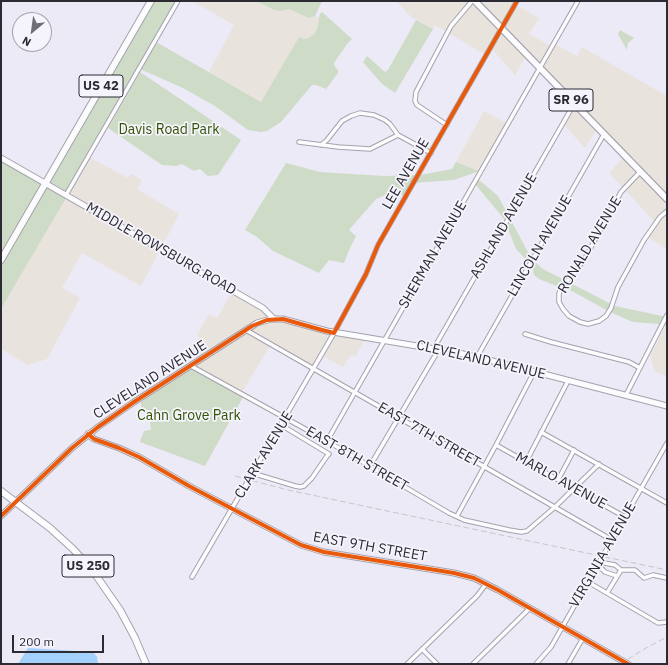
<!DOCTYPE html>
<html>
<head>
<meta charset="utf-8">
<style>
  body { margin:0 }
  #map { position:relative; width:668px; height:665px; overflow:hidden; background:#eceaf6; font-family:"IBM Plex Sans",sans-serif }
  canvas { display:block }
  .frame { position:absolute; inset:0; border:2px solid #2c2b33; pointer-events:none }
  .north { position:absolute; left:12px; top:12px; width:40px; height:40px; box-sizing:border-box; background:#f5f4fd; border:1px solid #a5a4ac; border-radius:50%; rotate:209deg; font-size:11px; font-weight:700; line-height:16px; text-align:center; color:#2c2b33 }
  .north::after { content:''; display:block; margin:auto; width:14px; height:18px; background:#6f6e77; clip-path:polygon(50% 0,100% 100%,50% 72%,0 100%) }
  .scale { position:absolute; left:12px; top:635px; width:92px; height:18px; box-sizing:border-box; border:2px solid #2c2b33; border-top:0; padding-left:5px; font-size:12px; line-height:14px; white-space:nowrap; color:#2c2b33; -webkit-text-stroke:3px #f5f4fd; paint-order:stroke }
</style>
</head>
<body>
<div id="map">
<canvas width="668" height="665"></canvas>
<div class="frame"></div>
<div class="north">N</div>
<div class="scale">200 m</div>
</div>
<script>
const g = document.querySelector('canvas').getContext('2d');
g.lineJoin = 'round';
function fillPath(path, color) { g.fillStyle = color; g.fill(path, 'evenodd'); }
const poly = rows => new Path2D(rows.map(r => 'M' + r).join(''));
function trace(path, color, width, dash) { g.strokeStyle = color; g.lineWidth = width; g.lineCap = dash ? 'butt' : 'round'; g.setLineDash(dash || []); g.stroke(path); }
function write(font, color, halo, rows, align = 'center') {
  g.font = font + ' "IBM Plex Sans",sans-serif'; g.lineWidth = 3.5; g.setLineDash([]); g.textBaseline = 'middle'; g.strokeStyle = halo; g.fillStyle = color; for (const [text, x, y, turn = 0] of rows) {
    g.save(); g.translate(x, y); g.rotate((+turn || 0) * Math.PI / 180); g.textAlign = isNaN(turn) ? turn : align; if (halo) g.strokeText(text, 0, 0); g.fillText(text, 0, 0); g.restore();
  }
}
const commercial = poly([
  [192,1,256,1,274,10,281,11,289,9,309,18,315,16,319,18,317,29,314,34,310,38,305,39,299,37,261,102,209,72,234,25],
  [396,1,480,1,483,4,487,1,515,1,514,4,539,18,529,34,552,47,555,44,577,56,582,47,667,96,667,249,646,236,654,221,609,173,624,157,597,129,585,148,562,123,573,103,526,56,515,75,492,49,487,56,435,25,433,29,411,17],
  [484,111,506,123,479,171,456,162],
  [87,156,128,178,131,174,142,180,137,189,179,214,141,286,82,253,62,288,80,298,47,359,28,365,1,349,1,309,66,198],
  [233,290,279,317,316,327,367,336,355,357,351,355,343,367,321,355,313,368,271,344,240,396,191,368,199,358,186,349,200,338,197,335,209,314,217,318],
  [665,327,667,327,667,376,655,372,650,356]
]);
const green = poly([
  [152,1,176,1,65,194,46,183],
  [256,1,322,1,315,16,309,18,289,9,281,11,274,10],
  [322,12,352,39,347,44,334,63,335,67,338,70,338,73,326,89,316,85,312,85,281,122,267,131,261,132,248,130,215,106,183,88,140,69,156,42,261,102,299,37,305,39,309,38,314,34,317,29,320,14],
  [416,20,433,29,395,93,382,84,363,62,367,56,385,72,388,70],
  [620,30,634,38,628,43,627,50,618,34],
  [140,72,241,140,218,175,208,176,200,169,194,171,182,164,176,166,162,165,108,128],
  [1,160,43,184,1,258],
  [456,162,479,171,454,180,412,183,404,196,395,191,376,199,349,230,356,236,349,250,344,263,329,260,319,273,273,251,257,237,245,230,286,163,320,172,384,176,420,175,452,169],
  [478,179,498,196,530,256,534,261,543,269,615,306,667,317,667,327,659,324,633,322,612,313,561,285,559,287,539,279,534,275,532,266,516,249,504,219,475,184],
  [45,185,66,198,1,309,1,261],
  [191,368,243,397,205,466,140,442,144,431,151,430,149,410,141,411,141,402]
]);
const water = poly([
  [28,648,93,652,97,657,98,664,18,664]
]);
const street = poly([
  [447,125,417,105,415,101,416,92,451,26,472,1],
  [398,135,431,153],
  [299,142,338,147,370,149,398,135],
  [321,145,327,140,342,121,351,116,360,113,374,115,385,120,390,124,398,135],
  [640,172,621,192,584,260,560,290,559,294,559,302,563,309,569,316,580,322,588,324,599,321,606,316,611,308,618,287,644,240,660,217,667,211],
  [66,195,178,1],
  [246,330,612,540],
  [525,334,551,342,629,362,640,368],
  [434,348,574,104],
  [477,357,604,134],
  [191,366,327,441,449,513,464,520,509,530,521,532,527,531,555,507,599,464],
  [626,395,667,315],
  [541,432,667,503],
  [327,441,578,1],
  [496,445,625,517],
  [526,462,568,381],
  [370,466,439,349],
  [252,473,295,486,300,487,304,486,312,478,327,456,329,454,281,425],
  [558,480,574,450],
  [457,516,496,445,534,372],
  [599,562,615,565,621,570,635,570,644,578,653,575,667,578],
  [598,565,605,572,617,576],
  [192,577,334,333,366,274,378,245,517,1],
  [588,582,658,623,667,622],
  [607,593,621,570],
  [422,649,437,664],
  [407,664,477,596,486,584],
  [473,664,530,608],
  [536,664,551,647,667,443],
  [568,664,583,638]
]);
const secondary = poly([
  [1,158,263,308,274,319],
  [88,434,94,439,119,448,139,457,189,486,301,545,324,552,454,573,474,578,498,590,628,664],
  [1,516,72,448,98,427,134,402,246,330,257,323,271,319,283,319,327,331,459,353,505,364,667,406]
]);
const primary = poly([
  [475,1,667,199]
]);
const highway = poly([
  [1,260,151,1],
  [1,491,50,528,73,549,93,571,120,610,135,638,146,664]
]);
const rail = poly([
  [235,476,288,490,667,570],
  [620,664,646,648,667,637]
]);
const cycleway = poly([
  [88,434,94,439,119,448,139,457,189,486,301,545,324,552,454,573,474,578,498,590,628,664],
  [1,516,72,448,98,427,134,402,252,326,267,320,283,319,322,330,334,333,366,274,378,245,517,1]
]);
const shields = [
  [101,86,44],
  [571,100,44],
  [88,566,52]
];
const shieldNames = [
  ["US 42",101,86],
  ["SR 96",571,100],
  ["US 250",88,566]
];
const parkNames = [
  ["Davis Road Park",169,130],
  ["Cahn Grove Park",189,416]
];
const streetNames = [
  ["LEE AVENUE",406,174,-60],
  ["ASHLAND AVENUE",504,226,-60],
  ["RONALD AVENUE",590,245,-59],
  ["LINCOLN AVENUE",540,246,-60],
  ["MIDDLE ROWSBURG ROAD",161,249,30],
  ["SHERMAN AVENUE",433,255,-60],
  ["CLEVELAND AVENUE",481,360,13],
  ["CLEVELAND AVENUE",150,380,-33],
  ["EAST 7TH STREET",429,435,30],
  ["CLARK AVENUE",264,455,-59],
  ["EAST 8TH STREET",357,459,30],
  ["MARLO AVENUE",561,481,29],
  ["EAST 9TH STREET",370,547,10],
  ["VIRGINIA AVENUE",603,555,-60]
];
fillPath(commercial, '#e9e3dd');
fillPath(green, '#cedbc7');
fillPath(water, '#a3d0fc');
trace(street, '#a4a2ac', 5.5);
trace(secondary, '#a4a2ac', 7);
trace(primary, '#a4a2ac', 8);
trace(highway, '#a4a2ac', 8);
trace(street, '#fcfcfe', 3.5);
trace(secondary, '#fcfcfe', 5);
trace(primary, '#fcfcfe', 5.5);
trace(highway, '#fcfcfe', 6);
trace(rail, '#c6c5c8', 1, [6, 3]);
trace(cycleway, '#e8590c', 4);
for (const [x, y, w] of shields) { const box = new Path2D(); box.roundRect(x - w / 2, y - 11, w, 22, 3); g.fillStyle = '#f5f4fd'; g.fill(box); trace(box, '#2c2b33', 1); }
write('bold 13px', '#2c2b33', null, shieldNames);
write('14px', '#325200', '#f5f4fd', parkNames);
write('14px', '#2c2b33', '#f5f4fd', streetNames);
</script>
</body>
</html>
